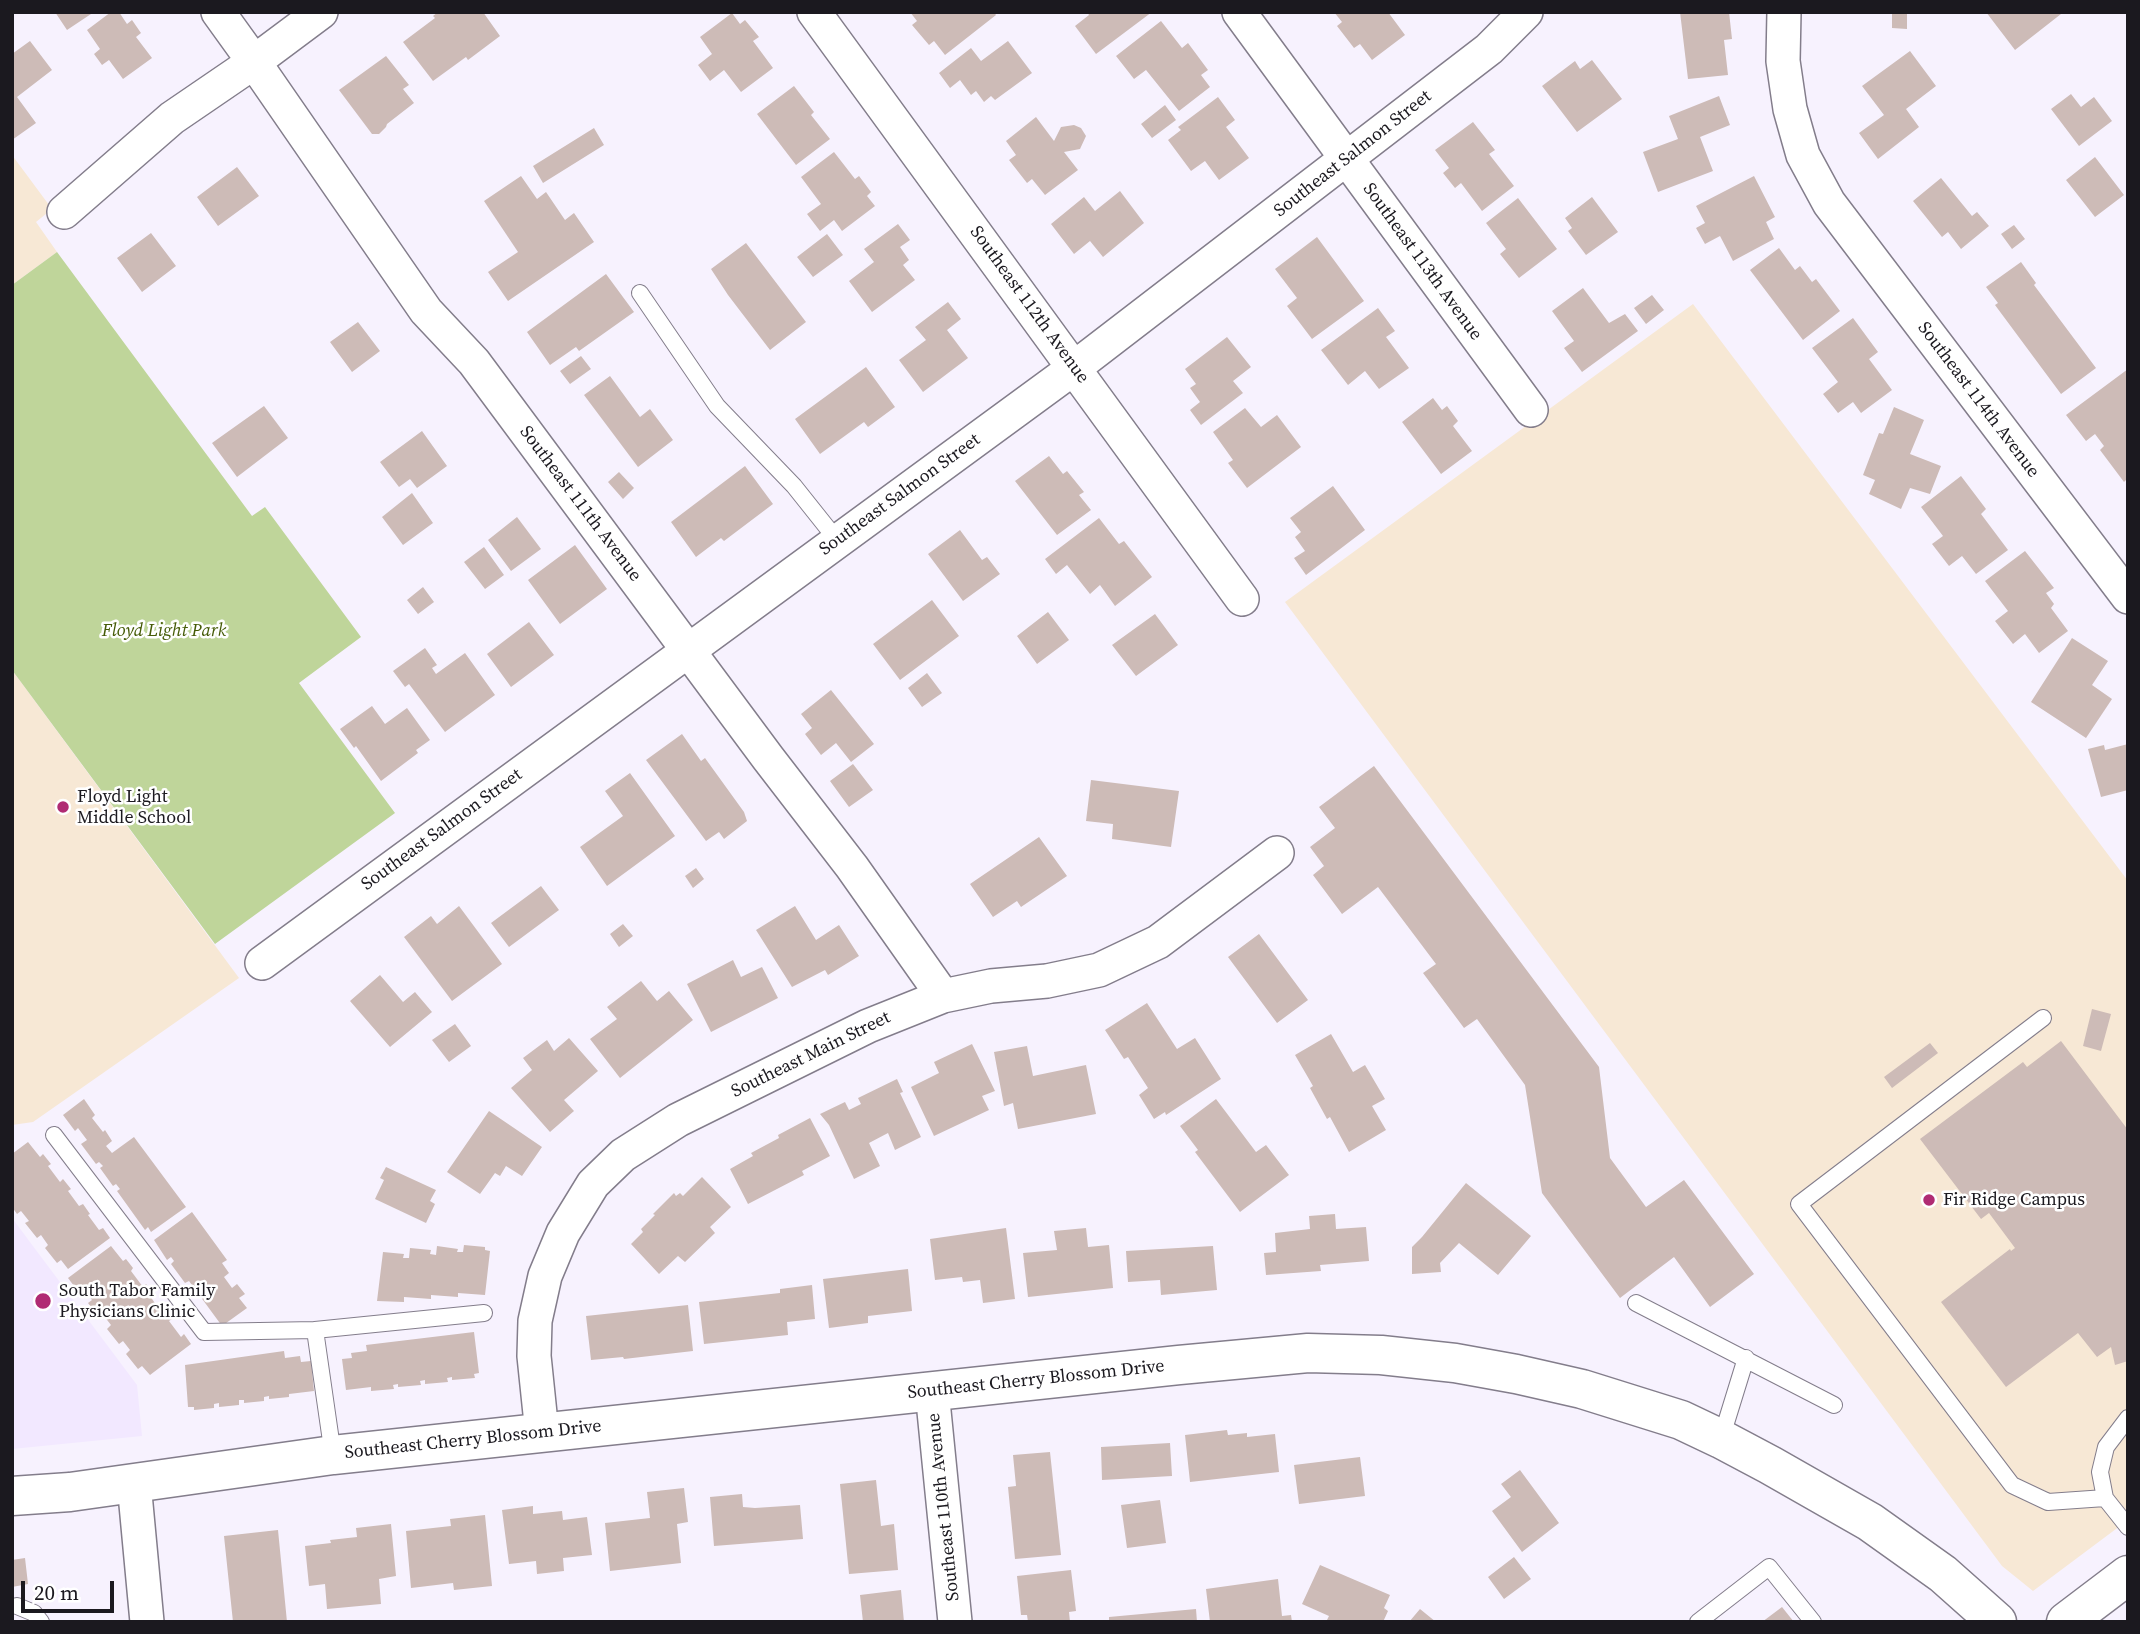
<!DOCTYPE html>
<html>
<head>
<meta charset="utf-8">
<style>
  body { margin:0 }
  #map { position:relative; width:2140px; height:1634px; overflow:hidden; background:#f7f2fe; font-family:"Source Serif 4",serif }
  canvas { display:block }
  .frame { position:absolute; inset:0; border:14px solid #1b191f; pointer-events:none }
  .scale { position:absolute; left:21px; top:1581px; width:93px; height:32px; box-sizing:border-box; border:4px solid #1b191f; border-top:0; padding-left:9px; font-size:21px; line-height:24px; white-space:nowrap; color:#1b191f; -webkit-text-stroke:5px #fff; paint-order:stroke }
</style>
</head>
<body>
<div id="map">
<canvas width="2140" height="1634"></canvas>
<div class="frame"></div>
<div class="scale">20 m</div>
</div>
<script>
const g = document.querySelector('canvas').getContext('2d');
g.lineJoin = 'round';
function fillPath(path, color) { g.fillStyle = color; g.fill(path, 'evenodd'); }
const poly = rows => new Path2D(rows.map(r => 'M' + r).join(''));
function trace(path, color, width, dash) { g.strokeStyle = color; g.lineWidth = width; g.lineCap = dash ? 'butt' : 'round'; g.setLineDash(dash || []); g.stroke(path); }
function write(font, color, halo, rows, align = 'center') {
  g.font = font + ' "Source Serif 4",serif'; g.lineWidth = 5; g.setLineDash([]); g.textBaseline = 'middle'; g.strokeStyle = halo; g.fillStyle = color; for (const [text, x, y, turn = 0] of rows) {
    g.save(); g.translate(x, y); g.rotate((+turn || 0) * Math.PI / 180); g.textAlign = isNaN(turn) ? turn : align; if (halo) g.strokeText(text, 0, 0); g.fillText(text, 0, 0); g.restore();
  }
}
const built = poly([
  [12,1218,137,1385,142,1436,12,1449]
]);
const education = poly([
  [12,155,52,209,36,222,57,252,12,285],
  [1693,304,2128,881,2128,1520,2033,1591,2002,1566,1285,602],
  [12,670,239,978,33,1122,12,1125]
]);
const green = poly([
  [57,252,252,516,265,507,361,637,299,683,395,813,215,944,12,670,12,285]
]);
const building = poly([
  [55,12,94,12,67,30],
  [111,12,119,12,127,24,132,20,141,33,136,37,152,58,123,79,109,60,102,65,94,54,100,49,87,30],
  [438,12,483,12,500,36,468,60,466,57,433,81,403,42,435,18,433,16],
  [910,12,994,12,996,15,945,55,934,41,929,45,912,25,917,21],
  [1087,12,1152,12,1096,54,1075,26,1089,15],
  [1334,12,1388,12,1405,35,1372,60,1360,44,1354,48,1337,26,1342,22],
  [1680,12,1729,12,1732,39,1724,40,1728,75,1688,79],
  [1986,12,2059,12,2061,14,2015,50],
  [732,13,740,24,745,20,759,37,753,41,773,68,741,92,724,70,710,81,698,65,712,54,700,37],
  [1892,14,1907,14,1907,29,1892,28],
  [1161,21,1182,48,1188,43,1208,70,1201,75,1210,87,1179,111,1146,70,1134,79,1116,56],
  [30,41,52,70,17,97,36,123,12,140,12,54],
  [1008,41,1032,73,995,100,991,96,984,102,976,91,971,95,960,80,950,88,939,73,971,48,981,61],
  [1910,51,1936,86,1906,109,1919,127,1878,159,1859,133,1884,115,1862,86],
  [386,56,409,85,403,89,414,103,387,124,386,127,379,134,372,134,339,90],
  [1592,60,1622,99,1577,132,1542,86,1575,61,1580,69],
  [794,86,814,112,811,115,830,139,796,165,757,114],
  [2071,94,2081,107,2094,97,2112,121,2079,146,2051,109],
  [1719,96,1730,125,1700,137,1713,171,1658,192,1643,152,1678,139,1669,116],
  [1218,97,1235,120,1226,127,1249,158,1219,180,1205,161,1191,171,1168,140,1181,130,1178,127],
  [1165,105,1176,120,1152,138,1141,124],
  [1036,117,1054,141,1061,127,1074,125,1081,128,1086,136,1080,149,1064,152,1078,170,1045,195,1032,179,1027,183,1009,160,1016,155,1006,141],
  [1473,122,1495,150,1489,154,1514,186,1482,211,1461,183,1455,188,1443,173,1449,168,1435,150],
  [594,128,604,145,543,183,533,166],
  [834,152,855,179,859,176,871,192,867,196,875,206,842,231,834,220,820,231,807,214,821,204,801,177],
  [2095,157,2124,195,2095,217,2066,180],
  [237,167,259,196,218,226,197,197],
  [521,176,537,199,546,192,565,220,574,213,594,242,508,301,488,272,518,252,484,201],
  [1754,176,1775,217,1766,222,1774,239,1733,261,1720,236,1705,244,1696,228,1705,223,1696,206],
  [1941,178,1972,216,1977,212,1989,226,1961,249,1948,232,1942,237,1913,201],
  [1120,191,1144,223,1103,257,1090,241,1074,254,1051,224,1084,197,1095,211],
  [1592,197,1618,232,1586,255,1568,231,1572,228,1565,218],
  [1518,198,1557,249,1519,278,1500,254,1506,249,1486,223],
  [898,224,910,240,900,247,909,260,903,265,915,280,872,312,849,281,874,262,864,249],
  [2014,225,2025,239,2012,249,2001,234],
  [151,233,176,266,142,292,117,258],
  [827,234,843,255,813,277,797,257],
  [1317,237,1364,301,1312,339,1287,306,1297,298,1275,269],
  [746,243,806,322,770,350,728,295,711,269],
  [1779,248,1795,270,1800,266,1812,282,1816,279,1840,311,1803,340,1750,270],
  [2021,262,2036,283,2034,285,2096,368,2061,394,1995,305,1998,303,1986,287],
  [606,274,634,312,579,351,576,347,550,365,527,332],
  [1583,288,1609,323,1625,314,1638,331,1582,372,1564,348,1574,341,1552,311],
  [1652,295,1664,310,1646,324,1634,308],
  [948,302,961,319,947,330,968,358,923,392,899,360,926,340,915,327],
  [1378,308,1395,331,1386,337,1409,368,1379,389,1365,371,1348,385,1321,350],
  [1853,318,1878,352,1869,359,1892,390,1861,413,1853,402,1838,413,1823,394,1838,382,1812,348],
  [358,322,380,351,352,372,330,342],
  [1227,337,1251,367,1233,381,1243,393,1201,425,1190,410,1200,402,1190,388,1196,384,1185,369],
  [581,356,591,369,570,384,560,371],
  [866,367,895,407,868,427,864,422,820,454,795,419],
  [2128,369,2128,478,2124,482,2100,450,2104,446,2095,434,2086,441,2066,415],
  [610,376,640,417,650,409,673,440,638,467,584,395],
  [1433,398,1442,410,1447,406,1458,421,1453,426,1472,451,1441,474,1402,422],
  [264,406,288,438,237,477,212,443],
  [1894,407,1924,420,1910,454,1941,466,1930,494,1910,488,1901,509,1869,494,1875,480,1863,475,1879,433,1883,434],
  [1245,408,1261,427,1277,415,1301,447,1247,488,1228,463,1233,460,1213,432],
  [422,431,447,466,417,488,410,479,399,487,380,462],
  [1049,456,1063,474,1067,471,1084,492,1079,495,1091,510,1057,535,1015,481],
  [745,466,773,504,724,541,721,538,696,557,671,522],
  [619,472,634,488,623,499,608,482],
  [1961,476,1986,509,1981,514,2008,550,1976,574,1962,556,1949,566,1932,544,1943,536,1921,507],
  [1333,486,1365,530,1306,575,1294,558,1305,551,1295,537,1301,532,1290,518],
  [412,493,433,523,403,545,382,517],
  [517,517,541,549,511,571,488,540],
  [1099,518,1119,544,1124,541,1152,577,1115,606,1100,585,1090,594,1067,565,1056,574,1045,559],
  [960,530,982,560,987,557,1000,574,963,601,928,554],
  [575,545,607,589,560,624,528,580],
  [484,547,504,575,485,589,464,562],
  [2025,551,2054,588,2046,593,2054,604,2051,608,2068,631,2039,653,2025,634,2013,644,1995,621,2008,611,1985,581],
  [423,587,434,602,418,614,407,600],
  [932,600,959,636,900,680,873,644],
  [1048,612,1069,640,1037,664,1017,636],
  [1155,614,1178,645,1136,676,1112,645],
  [529,622,554,655,511,687,487,654],
  [2072,638,2108,661,2092,685,2112,699,2086,738,2031,702],
  [425,648,437,665,432,668,436,674,465,653,495,695,445,732,409,684,405,687,393,671],
  [927,673,942,693,922,707,908,688],
  [831,690,874,744,851,762,836,743,821,755,805,734,812,728,801,714],
  [372,706,385,724,407,708,430,740,416,750,418,753,381,781,356,746,354,748,340,729],
  [682,734,701,761,705,758,744,812,747,821,724,839,719,832,706,841,646,760],
  [2128,744,2128,790,2101,797,2088,749,2104,745,2105,750],
  [853,764,873,790,849,807,830,781],
  [1374,766,1599,1067,1610,1158,1646,1207,1684,1180,1754,1274,1710,1307,1674,1257,1620,1298,1542,1193,1525,1085,1477,1019,1464,1028,1423,973,1436,964,1378,887,1342,914,1313,875,1324,866,1310,847,1335,828,1319,807],
  [630,773,675,836,607,886,580,847,623,816,605,791],
  [1091,780,1179,791,1171,847,1112,839,1113,824,1086,821],
  [1039,837,1067,876,1021,907,1017,901,993,917,970,884],
  [696,868,704,879,693,888,685,876],
  [541,886,559,910,509,947,491,923],
  [459,906,502,964,452,1001,404,937,431,916,437,924],
  [795,906,816,940,839,925,859,956,828,975,825,970,792,987,756,930],
  [623,924,633,936,619,947,610,934],
  [1259,934,1308,1000,1277,1023,1228,957],
  [733,960,741,977,762,967,778,998,711,1032,687,984],
  [380,975,403,1002,415,992,432,1012,390,1047,350,1001],
  [641,981,657,1001,669,991,693,1020,620,1078,590,1039,617,1019,607,1007],
  [1147,1003,1177,1049,1195,1038,1221,1079,1166,1115,1165,1112,1154,1119,1139,1095,1148,1088,1128,1057,1124,1059,1105,1030],
  [2092,1009,2111,1014,2101,1051,2083,1046],
  [455,1024,471,1046,449,1062,432,1040],
  [1331,1034,1353,1072,1365,1065,1385,1099,1372,1106,1386,1130,1349,1152,1330,1117,1327,1119,1310,1088,1313,1086,1295,1055],
  [569,1038,598,1071,564,1100,574,1111,550,1132,511,1088,532,1070,523,1058,547,1040,554,1051],
  [2061,1041,2128,1130,2128,1361,2115,1365,2111,1347,2097,1357,2078,1333,2006,1387,1941,1302,2010,1249,2011,1251,2015,1248,1989,1213,1981,1219,1920,1139,2023,1062,2027,1067],
  [1930,1043,1938,1053,1892,1088,1884,1077],
  [972,1044,995,1091,982,1096,989,1110,934,1136,911,1087,939,1073,934,1062],
  [1027,1046,1033,1076,1086,1065,1096,1114,1018,1129,1013,1103,1004,1106,994,1052],
  [897,1079,903,1092,900,1093,921,1137,895,1150,888,1133,869,1143,880,1166,854,1179,829,1125,820,1114,845,1102,849,1110,861,1104,858,1098],
  [84,1099,95,1115,92,1118,103,1132,105,1130,112,1141,106,1146,112,1153,134,1137,186,1207,151,1232,148,1227,145,1230,117,1191,120,1189,116,1184,113,1186,100,1168,103,1166,99,1162,96,1164,81,1144,87,1140,78,1128,75,1131,63,1115],
  [1216,1099,1256,1152,1266,1145,1289,1175,1240,1212,1195,1152,1198,1150,1180,1126],
  [489,1111,542,1147,522,1176,506,1166,500,1176,495,1173,480,1194,447,1172],
  [810,1118,830,1156,802,1171,804,1175,748,1204,730,1169,753,1156,751,1153,779,1138,778,1135],
  [28,1142,40,1157,43,1154,51,1164,48,1166,60,1182,63,1179,71,1189,68,1191,79,1206,83,1204,90,1214,88,1215,99,1230,103,1228,110,1238,68,1269,61,1260,57,1263,45,1248,48,1245,41,1235,37,1238,25,1223,29,1221,21,1211,17,1214,12,1207,12,1154],
  [386,1167,436,1190,430,1201,435,1204,426,1223,375,1199,384,1180,380,1178],
  [702,1177,731,1207,710,1227,715,1233,685,1262,678,1256,659,1274,631,1244,643,1232,641,1229,655,1215,653,1214,674,1193,676,1196,680,1193,683,1196],
  [1466,1183,1531,1236,1498,1275,1459,1243,1440,1263,1441,1272,1412,1274,1412,1247,1422,1237],
  [192,1212,227,1260,222,1263,229,1273,224,1277,232,1288,237,1284,245,1294,239,1298,247,1308,222,1326,189,1281,185,1283,171,1264,174,1261,171,1257,167,1260,154,1240],
  [1335,1214,1336,1229,1366,1227,1369,1261,1320,1265,1321,1271,1266,1275,1264,1253,1276,1252,1275,1233,1310,1229,1309,1216],
  [1006,1228,1015,1299,983,1303,980,1280,963,1282,962,1277,935,1280,930,1239],
  [1086,1228,1088,1247,1109,1245,1113,1288,1028,1297,1023,1253,1057,1250,1054,1231],
  [464,1245,485,1247,485,1250,490,1251,485,1295,458,1293,458,1297,431,1295,431,1299,404,1297,404,1302,377,1301,383,1252,404,1254,403,1258,409,1258,410,1248,431,1250,430,1254,436,1255,437,1246,458,1249,457,1252,463,1252],
  [111,1246,123,1261,126,1259,133,1268,131,1271,143,1287,146,1284,153,1293,150,1296,161,1312,165,1309,172,1319,169,1321,181,1337,184,1334,191,1344,150,1375,142,1366,138,1369,126,1354,130,1350,123,1341,119,1344,107,1329,111,1325,104,1316,100,1319,88,1303,92,1300,85,1290,80,1294,68,1278],
  [1213,1246,1217,1290,1161,1295,1160,1280,1128,1282,1126,1251],
  [908,1269,912,1311,868,1316,868,1323,829,1328,823,1279],
  [812,1285,815,1319,787,1322,788,1335,704,1344,699,1302,780,1293,780,1289],
  [688,1305,693,1351,624,1359,623,1357,591,1360,586,1316],
  [474,1332,479,1373,474,1374,475,1378,452,1380,452,1377,447,1378,448,1382,425,1384,425,1380,420,1381,421,1385,398,1387,398,1384,393,1385,394,1389,371,1391,371,1387,346,1390,342,1359,352,1358,351,1353,367,1351,366,1345],
  [284,1351,285,1358,300,1356,301,1362,311,1361,314,1391,289,1394,289,1397,269,1399,269,1396,264,1397,264,1401,244,1403,244,1400,239,1400,239,1405,219,1407,219,1403,214,1404,214,1408,194,1410,194,1407,188,1407,185,1365],
  [1227,1430,1228,1435,1247,1433,1247,1437,1275,1434,1279,1472,1190,1482,1185,1435],
  [1170,1443,1172,1476,1102,1480,1101,1447],
  [1050,1452,1061,1555,1015,1559,1008,1487,1016,1486,1013,1455],
  [1360,1457,1365,1496,1299,1504,1294,1465],
  [1520,1470,1559,1523,1522,1552,1492,1511,1511,1497,1501,1484],
  [876,1480,881,1526,894,1524,898,1570,849,1574,840,1484],
  [684,1488,688,1522,677,1524,681,1563,610,1571,605,1523,650,1518,647,1492],
  [742,1494,743,1507,755,1508,800,1505,803,1539,714,1546,710,1497],
  [1160,1500,1166,1543,1127,1548,1121,1505],
  [533,1506,533,1514,562,1511,563,1520,587,1517,592,1555,563,1558,564,1571,537,1574,536,1561,509,1564,502,1510],
  [485,1515,492,1586,454,1590,453,1583,411,1588,406,1531,451,1526,450,1519],
  [391,1524,396,1576,379,1579,381,1604,327,1609,325,1584,309,1586,305,1546,331,1543,330,1540,357,1537,356,1528],
  [278,1530,287,1622,233,1622,224,1536],
  [1514,1557,1531,1579,1504,1599,1488,1577],
  [25,1558,28,1584,12,1587,12,1560],
  [1320,1565,1390,1595,1384,1608,1388,1611,1383,1622,1331,1622,1327,1620,1329,1616,1302,1604],
  [1071,1570,1076,1611,1069,1612,1070,1622,1028,1622,1027,1615,1021,1615,1017,1576],
  [1278,1579,1282,1616,1291,1615,1292,1622,1210,1622,1206,1589],
  [901,1590,904,1622,863,1622,860,1595],
  [1782,1607,1794,1622,1762,1622],
  [1196,1609,1197,1622,1109,1622,1109,1617],
  [1420,1609,1436,1622,1409,1622]
]);
const service = poly([
  [640,293,717,406,794,486,837,540],
  [2043,1018,1799,1204,2012,1485,2048,1502,2105,1498],
  [54,1135,204,1332,315,1330,484,1313],
  [1636,1303,1834,1405],
  [315,1330,333,1455],
  [2128,1418,2106,1447,2100,1472,2105,1498,2128,1527],
  [1721,1439,1746,1358],
  [17,1606,34,1613,41,1622],
  [1698,1622,1769,1567,1813,1622]
]);
const minor = poly([
  [218,12,254,62,426,311,474,362,768,758,852,867,943,996],
  [814,12,1242,599],
  [1239,12,1531,410],
  [1784,12,1783,61,1790,109,1803,155,1829,203,2128,597],
  [64,212,172,118,254,62,321,12],
  [262,963,1074,368,1489,49,1526,12],
  [932,1391,955,1622],
  [542,1433,534,1356,535,1321,545,1276,563,1233,593,1184,623,1155,678,1120,868,1026,943,996,991,986,1047,981,1099,970,1158,942,1277,853],
  [134,1483,147,1622]
]);
const tertiary = poly([
  [2066,1622,2128,1575]
]);
const secondary = poly([
  [12,1496,70,1492,333,1455,1179,1365,1308,1353,1381,1355,1455,1363,1516,1374,1582,1389,1681,1420,1721,1439,1770,1465,1870,1522,1943,1574,1997,1622]
]);
const markers = [
  [63,807,7,"#b02b73"],
  [1929,1200,7,"#b02b73"],
  [43,1301,9,"#b02b73"]
];
const streetNames = [
  ["Southeast Salmon Street",1353,154,-38],
  ["Southeast 113th Avenue",1422,262,54],
  ["Southeast 112th Avenue",1029,305,54],
  ["Southeast 114th Avenue",1978,400,53],
  ["Southeast Salmon Street",900,495,-36],
  ["Southeast 111th Avenue",580,504,53],
  ["Southeast Salmon Street",442,830,-36],
  ["Southeast Main Street",811,1055,-26],
  ["Southeast Cherry Blossom Drive",1036,1380,-6],
  ["Southeast Cherry Blossom Drive",473,1440,-6],
  ["Southeast 110th Avenue",944,1507,-96]
];
const parkNames = [
  ["Floyd Light Park",164,631]
];
const poiNames = [
  ["Floyd Light",77,797],
  ["Middle School",77,818],
  ["Fir Ridge Campus",1943,1200],
  ["South Tabor Family",59,1291],
  ["Physicians Clinic",59,1312]
];
fillPath(built, '#f2e8ff');
fillPath(education, '#f7e8d5');
fillPath(green, '#bfd59a');
fillPath(building, '#cdbbb7');
trace(service, '#837d8b', 18);
trace(minor, '#837d8b', 36);
trace(tertiary, '#837d8b', 41);
trace(secondary, '#837d8b', 41);
trace(service, '#fff', 16);
trace(minor, '#fff', 33);
trace(tertiary, '#fff', 38);
trace(secondary, '#fff', 38);
for (const [x, y, r, color] of markers) { const dot = new Path2D(); dot.arc(x, y, r, 0, 2 * Math.PI); g.fillStyle = color; g.fill(dot); trace(dot, '#fff', 2.5); }
write('18px', '#1b191f', '#fff', streetNames);
write('italic 18px', '#455b07', '#fff', parkNames);
write('18px', '#1b191f', '#fff', poiNames, 'left');
</script>
</body>
</html>
